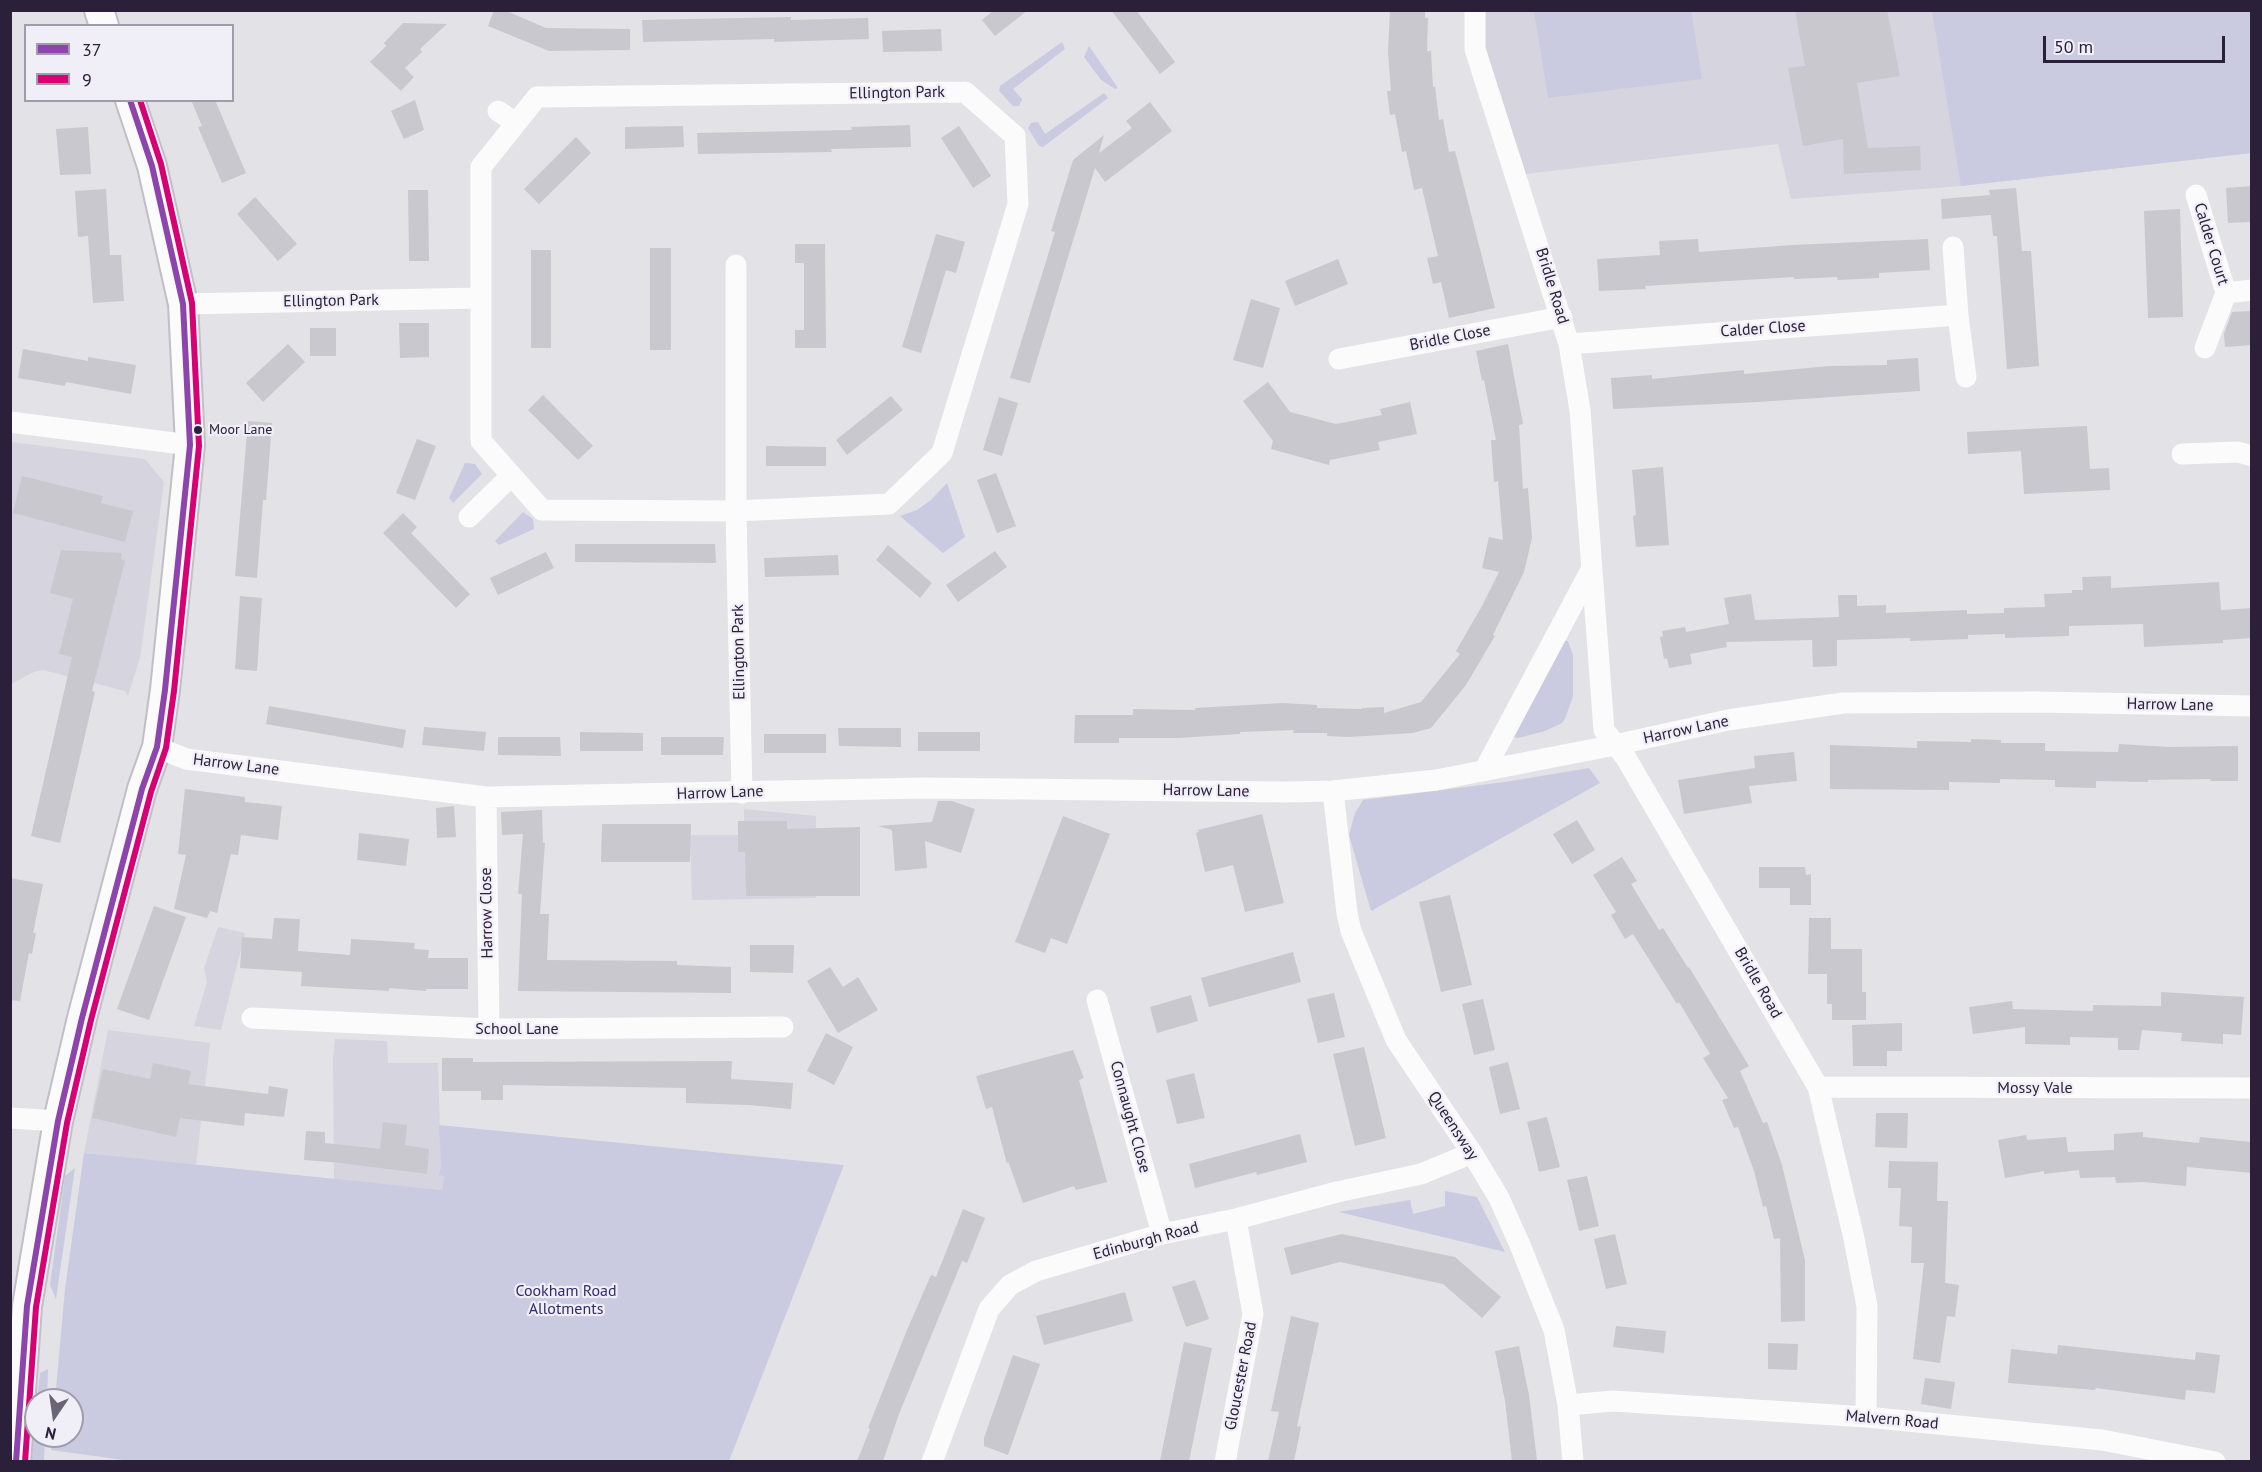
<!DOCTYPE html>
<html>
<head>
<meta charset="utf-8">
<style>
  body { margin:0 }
  #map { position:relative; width:2262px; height:1472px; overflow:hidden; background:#e2e2e7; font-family:"PT Sans",sans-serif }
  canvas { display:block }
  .frame { position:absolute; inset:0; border:12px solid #2b203a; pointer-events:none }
  .legend { position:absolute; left:24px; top:24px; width:210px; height:78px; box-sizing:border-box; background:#f0eff7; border:2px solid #a19cab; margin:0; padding:8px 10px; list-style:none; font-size:18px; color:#2b203a }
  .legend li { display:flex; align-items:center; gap:12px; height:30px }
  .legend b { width:30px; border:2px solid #a19cab }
  .north { position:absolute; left:24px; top:1388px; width:60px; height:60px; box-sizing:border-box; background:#f0eff7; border:2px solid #a19cab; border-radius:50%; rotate:193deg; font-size:16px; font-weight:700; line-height:24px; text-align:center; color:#2b203a }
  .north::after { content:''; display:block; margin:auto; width:21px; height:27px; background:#6b6477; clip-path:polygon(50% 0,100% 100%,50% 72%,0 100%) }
  .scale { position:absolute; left:2043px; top:36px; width:182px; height:27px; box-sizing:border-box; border:3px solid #2b203a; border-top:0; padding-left:8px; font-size:18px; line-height:21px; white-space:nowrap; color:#2b203a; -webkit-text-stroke:4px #f0eff7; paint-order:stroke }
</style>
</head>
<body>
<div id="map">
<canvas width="2262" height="1472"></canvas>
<div class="frame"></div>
<ul class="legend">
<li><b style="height:8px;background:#8e44ad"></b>37</li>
<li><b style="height:8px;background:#d70075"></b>9</li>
</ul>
<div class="north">N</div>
<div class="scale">50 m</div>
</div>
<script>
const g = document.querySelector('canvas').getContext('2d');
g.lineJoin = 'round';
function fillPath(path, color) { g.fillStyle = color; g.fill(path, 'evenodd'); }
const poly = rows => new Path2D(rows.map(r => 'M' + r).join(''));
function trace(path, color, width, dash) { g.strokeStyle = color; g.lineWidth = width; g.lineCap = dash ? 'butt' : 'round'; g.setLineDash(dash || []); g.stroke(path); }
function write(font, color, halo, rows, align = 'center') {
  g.font = font + ' "PT Sans",sans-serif'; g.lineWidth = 4.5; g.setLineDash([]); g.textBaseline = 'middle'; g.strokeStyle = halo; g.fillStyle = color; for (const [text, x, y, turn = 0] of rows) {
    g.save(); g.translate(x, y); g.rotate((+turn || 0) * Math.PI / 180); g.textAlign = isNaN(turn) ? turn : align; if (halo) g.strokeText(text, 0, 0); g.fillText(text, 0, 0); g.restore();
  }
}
const built = poly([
  [1483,11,2251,11,2251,153,1961,186,1791,199,1778,144,1526,174,1484,47],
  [11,442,145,459,164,482,140,658,128,696,125,691,43,670,34,672,11,684],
  [744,809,816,816,816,898,692,900,690,835,744,835],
  [218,927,245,933,221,1030,194,1026,207,982,204,968],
  [108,1030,210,1043,196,1166,84,1153],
  [335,1039,387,1041,388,1063,438,1063,441,1167,438,1174,444,1175,442,1190,334,1180,333,1060]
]);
const green = poly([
  [1534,11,1691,11,1702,79,1548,98],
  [1932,11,2251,11,2251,153,1961,186],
  [1062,42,1065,49,1013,89,1022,99,1019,106,1013,106,999,91,1000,86],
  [1089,46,1118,88,1115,89,1101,80,1084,57],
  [1104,93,1108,98,1043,147,1039,146,1028,128,1031,123,1038,122,1045,134],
  [465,463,475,464,482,474,453,503,449,498],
  [947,483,965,537,943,553,900,516,917,510,931,500],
  [523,512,533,519,534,529,499,545,495,541],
  [1558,640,1568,641,1573,655,1573,696,1565,719,1562,723,1545,731,1518,738,1506,736],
  [1589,768,1600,783,1371,911,1349,835,1355,813,1363,800,1505,782],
  [439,1125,844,1165,729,1461,138,1462,51,1450,52,1436,72,1436,72,1400,55,1400,65,1289,84,1153,442,1190,444,1176,438,1175,441,1167],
  [75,1168,56,1299,50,1285,65,1176],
  [1445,1191,1477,1197,1505,1252,1339,1212,1410,1200,1413,1214,1445,1206],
  [48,1369,47,1400,37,1400,40,1373],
  [36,1404,36,1436,45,1436,44,1461,30,1462]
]);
const building = poly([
  [494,10,504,10,546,28,630,29,630,50,549,51,488,26],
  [994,10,1028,10,995,36,982,20],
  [1111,10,1136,10,1175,62,1160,74],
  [1390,10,1425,10,1425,18,1428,18,1427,51,1431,51,1433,87,1435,86,1439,120,1443,119,1449,152,1455,151,1495,308,1449,318,1441,282,1433,284,1427,258,1438,256,1422,188,1414,190,1406,151,1402,152,1395,114,1390,115,1387,91,1391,91,1388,52],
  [1795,10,1887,10,1900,76,1857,83,1868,148,1920,146,1921,170,1844,174,1843,139,1803,146,1788,68,1805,66],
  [791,17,791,20,868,18,869,39,774,42,774,39,643,42,642,20],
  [403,23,447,24,420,49,422,52,405,68,414,77,401,91,370,62,386,46,384,43],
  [941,29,942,51,883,52,882,31],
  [191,100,215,100,246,173,222,183,198,127,202,126],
  [415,100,424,130,404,139,391,111],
  [1150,102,1172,131,1105,182,1095,168,1030,383,1010,378,1055,232,1051,231,1073,160,1104,135,1099,153,1132,128,1126,121],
  [910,125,911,147,831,149,832,152,698,154,697,133,852,130,851,127],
  [683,126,684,147,625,149,625,127],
  [959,126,991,176,973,188,941,138],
  [88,127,91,174,60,175,56,129],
  [576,137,591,153,539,204,524,189],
  [2252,186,2252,222,2228,223,2226,188],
  [2016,188,2022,251,2031,251,2039,366,2007,369,1997,236,1993,236,1991,215,1942,219,1941,199,1990,195,1989,190],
  [106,189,110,255,121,255,124,301,93,303,88,236,78,237,75,191],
  [408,190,428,190,429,261,409,261],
  [255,197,297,244,278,261,237,214],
  [2180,209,2183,317,2148,318,2144,211],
  [936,234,965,242,956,273,946,270,921,353,902,347],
  [1698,239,1699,252,1792,245,1928,239,1930,270,1879,273,1879,278,1838,280,1837,277,1794,279,1794,277,1645,286,1646,289,1599,291,1597,259,1660,255,1659,241],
  [795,244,825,244,826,348,795,348,795,330,804,330,804,263,795,263],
  [650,248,671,248,671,350,650,350],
  [531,250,551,250,551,348,531,348],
  [1338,259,1348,284,1295,306,1285,281],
  [1251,299,1280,308,1263,368,1233,360],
  [2252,311,2252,345,2225,347,2224,334,2232,312],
  [399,323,429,323,429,357,400,358],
  [310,328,336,328,336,356,310,356],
  [288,344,305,362,263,402,246,383],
  [1508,344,1523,424,1519,425,1523,489,1528,488,1532,538,1524,572,1493,635,1495,636,1466,685,1431,728,1413,733,1349,737,1327,736,1327,733,1293,733,1294,730,1240,732,1240,734,1178,738,1119,738,1119,743,1074,743,1075,715,1133,715,1133,709,1195,710,1195,708,1283,703,1317,705,1317,708,1362,709,1362,708,1384,707,1384,713,1421,702,1460,654,1456,651,1482,606,1499,572,1482,568,1489,537,1503,540,1498,481,1494,482,1491,440,1496,440,1484,380,1482,381,1476,351],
  [23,349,88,361,88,357,136,365,131,394,66,382,65,386,18,378],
  [1918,358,1920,391,1758,402,1613,409,1611,378,1652,375,1652,379,1744,370,1744,374,1829,366,1887,365,1887,360],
  [1268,382,1290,412,1336,424,1382,415,1380,409,1410,402,1417,434,1378,442,1380,450,1330,460,1329,465,1271,449,1273,441,1243,401],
  [543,395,593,446,578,460,528,410],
  [891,396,903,410,847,455,836,440],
  [999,397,1018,403,1002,456,983,450],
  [248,421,272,423,266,500,263,500,257,578,235,576],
  [2087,426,2090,469,2109,468,2110,490,2024,494,2021,451,1968,454,1967,432],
  [417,439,436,446,415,500,396,493],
  [766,446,826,447,826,466,766,466],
  [1663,467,1669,545,1636,547,1633,516,1636,515,1632,470],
  [996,473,1016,526,997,533,977,480],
  [22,476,103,496,101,503,133,511,125,542,13,513],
  [403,513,417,527,411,533,470,594,456,608,383,533],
  [575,544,715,544,716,563,575,562],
  [888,545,932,583,920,598,876,560],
  [61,550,122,553,121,559,125,561,92,691,95,692,60,843,31,836,72,657,59,654,73,599,50,593],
  [995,551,1007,567,958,602,946,585],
  [546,552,554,568,498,595,490,578],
  [838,555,839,575,765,577,764,558],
  [2111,576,2111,588,2219,582,2221,610,2252,608,2252,638,2223,640,2223,643,2144,647,2143,624,2069,626,2069,636,2005,638,2005,634,1968,635,1968,639,1910,641,1910,638,1837,640,1837,666,1813,667,1812,640,1726,642,1727,647,1690,654,1692,664,1669,668,1667,658,1664,659,1660,637,1663,636,1662,631,1685,627,1686,632,1729,624,1724,598,1751,594,1755,620,1839,617,1838,595,1857,595,1857,606,1886,605,1886,613,1967,610,1967,614,2004,613,2004,608,2045,607,2044,594,2072,593,2072,590,2083,590,2082,577],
  [240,596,262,598,257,671,235,669],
  [269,706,406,730,403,748,266,724],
  [424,727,486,732,484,751,422,745],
  [838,728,901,728,901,747,839,746],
  [580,732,643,733,643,751,580,751],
  [918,732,980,732,980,751,918,751],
  [764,734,826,734,826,753,764,753],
  [498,737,560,737,561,756,498,755],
  [661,737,724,737,723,755,661,755],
  [1971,739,2001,740,2001,743,2045,743,2045,751,2118,752,2119,744,2169,747,2238,746,2238,781,2210,781,2211,779,2148,780,2148,782,2096,781,2096,788,2055,787,2055,780,2000,779,2000,783,1949,782,1949,790,1830,789,1830,745,1917,748,1917,741,1971,742],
  [1794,752,1797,781,1749,786,1752,803,1684,814,1678,780,1755,768,1754,756],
  [185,789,245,797,245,802,282,806,278,840,241,835,238,855,231,854,217,913,210,911,207,918,174,909,186,855,178,854],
  [938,801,952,801,975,809,961,853,925,841,927,868,895,871,892,830,878,826,932,822],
  [454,806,456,837,437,838,436,808],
  [542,810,543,843,545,843,540,914,549,914,547,960,677,961,677,965,731,967,731,993,518,991,522,894,518,894,523,834,502,835,501,812],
  [1262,814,1284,903,1245,912,1233,865,1205,872,1196,833,1199,832,1198,830],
  [1063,816,1110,834,1067,944,1051,938,1045,953,1015,942],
  [1577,820,1595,850,1572,864,1553,834],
  [738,821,787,821,787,829,860,827,860,896,746,896,745,852,738,852],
  [602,824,691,824,690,862,601,862],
  [359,833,409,839,406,866,357,860],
  [1622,857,1637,881,1631,884,1659,930,1663,928,1688,968,1689,967,1749,1066,1740,1071,1763,1123,1767,1122,1782,1165,1805,1260,1805,1321,1781,1322,1780,1238,1774,1239,1766,1206,1763,1207,1754,1171,1738,1127,1734,1128,1722,1100,1728,1098,1703,1058,1710,1054,1679,1002,1677,1004,1633,934,1625,939,1611,915,1616,912,1593,875],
  [1759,867,1805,867,1806,875,1811,874,1811,905,1790,905,1790,888,1759,888],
  [10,878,43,884,33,933,36,933,32,954,29,953,20,1001,10,1000],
  [1450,895,1472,985,1441,992,1419,902],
  [154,906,186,917,149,1020,117,1009],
  [274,918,300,919,298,951,350,955,351,939,415,943,414,949,429,950,428,958,468,958,468,989,426,989,426,991,389,988,389,991,301,986,302,972,240,968,242,937,272,939],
  [1809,918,1831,918,1831,949,1862,949,1862,992,1866,992,1866,1020,1832,1020,1832,1004,1827,1004,1827,974,1808,974],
  [750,945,794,945,793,973,750,972],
  [1293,952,1301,982,1209,1007,1201,978],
  [830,967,843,987,858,977,878,1010,838,1033,807,981],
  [2161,992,2244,997,2241,1035,2223,1034,2223,1044,2181,1041,2182,1033,2142,1030,2139,1050,2118,1050,2118,1038,2070,1037,2070,1045,2025,1044,2025,1027,1973,1034,1969,1007,2012,1001,2013,1009,2093,1011,2093,1005,2161,1006],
  [1334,993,1345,1037,1318,1043,1307,999],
  [1191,995,1198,1021,1157,1033,1150,1007],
  [1483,999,1495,1050,1474,1055,1462,1004],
  [1902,1023,1902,1051,1887,1051,1887,1066,1853,1066,1852,1025],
  [826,1033,853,1047,834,1085,807,1071],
  [1364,1047,1386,1138,1355,1146,1333,1054],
  [1073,1050,1084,1078,1079,1080,1107,1182,1076,1190,1074,1186,1023,1203,1008,1161,1007,1164,992,1107,986,1109,976,1076],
  [442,1058,473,1058,473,1062,732,1061,731,1079,793,1083,791,1109,749,1105,686,1103,686,1088,503,1085,503,1100,481,1100,481,1091,442,1091],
  [1508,1062,1520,1109,1500,1114,1489,1067],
  [153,1063,191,1071,188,1084,268,1094,269,1086,288,1089,284,1117,245,1113,244,1126,180,1118,176,1137,92,1118,103,1069,150,1079],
  [1194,1073,1205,1118,1177,1124,1166,1080],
  [1876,1113,1908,1113,1907,1148,1875,1147],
  [1547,1117,1560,1167,1539,1172,1527,1122],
  [383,1122,407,1125,405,1145,429,1149,427,1174,341,1163,304,1160,306,1131,325,1132,325,1143,380,1149],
  [2143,1132,2143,1137,2199,1143,2200,1137,2252,1142,2252,1173,2187,1167,2186,1186,2143,1182,2116,1183,2115,1177,2080,1178,2079,1170,2044,1174,2044,1171,2005,1178,1998,1140,2026,1135,2027,1140,2066,1137,2068,1152,2114,1150,2114,1134],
  [1300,1134,1307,1162,1257,1175,1256,1172,1195,1188,1189,1164],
  [1889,1161,1938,1162,1937,1201,1948,1201,1945,1283,1959,1285,1955,1317,1947,1316,1940,1363,1913,1359,1924,1263,1911,1263,1912,1227,1899,1226,1901,1188,1888,1188],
  [1587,1176,1599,1226,1579,1231,1567,1180],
  [963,1209,985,1218,967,1263,962,1261,899,1414,883,1461,857,1461,870,1429,868,1428,907,1330,931,1275,936,1277],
  [1342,1234,1455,1257,1501,1297,1482,1318,1443,1284,1340,1262,1291,1275,1284,1248],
  [1615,1234,1627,1284,1606,1289,1594,1239],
  [1195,1280,1209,1319,1186,1327,1172,1287],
  [1125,1292,1133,1321,1044,1345,1036,1316],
  [1291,1316,1319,1323,1297,1426,1301,1427,1294,1461,1268,1461,1279,1412,1271,1411],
  [1616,1326,1666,1331,1664,1353,1613,1347],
  [1184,1342,1212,1348,1200,1407,1189,1461,1160,1461],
  [1768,1343,1798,1344,1797,1370,1768,1369],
  [2058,1345,2195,1360,2196,1352,2220,1355,2215,1393,2186,1390,2185,1400,2096,1388,2095,1390,2008,1383,2011,1349,2057,1354],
  [1519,1346,1529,1395,1537,1460,1512,1461,1505,1401,1495,1351],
  [1013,1355,1040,1364,1008,1455,984,1446,984,1438],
  [1925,1378,1955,1382,1951,1409,1921,1404]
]);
const minor = poly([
  [1475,10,1475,49,1569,344,1580,410,1604,730,1626,758,1818,1087,1853,1234,1867,1306,1866,1417],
  [965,92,1015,136,1018,204,942,453,889,504,736,511,542,510,481,441,481,167,537,97,965,92],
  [498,111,516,123],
  [2196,195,2226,293,2252,290],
  [1953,247,1958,315],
  [736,265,736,511,742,793],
  [183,304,480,298],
  [1569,344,1958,315,1966,377],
  [2205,348,2226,293],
  [1339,359,1562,317],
  [10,422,190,445],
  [2182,454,2238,452,2252,456],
  [469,517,511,476],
  [157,747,186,759,486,797,924,788,1286,792,1333,791,1436,780,1615,745,1728,720,1843,703,2038,702,2252,706],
  [1484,771,1591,570],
  [1333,791,1347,913,1351,931,1396,1040,1472,1153,1499,1198,1520,1245,1554,1330,1568,1405,1573,1462],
  [486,797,489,1029],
  [1097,1000,1162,1234],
  [252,1018,489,1029,783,1027],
  [1818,1087,2252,1088],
  [10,1118,58,1121],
  [1568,1405,1613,1401,1866,1417,2102,1440,2215,1462],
  [932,1462,989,1309,1010,1285,1036,1271,1162,1234,1236,1219,1337,1192,1421,1174,1472,1153],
  [1225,1462,1253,1314,1236,1219]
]);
const secondary = poly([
  [99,10,104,26],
  [16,1462,27,1306,58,1121,82,1018,142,789,157,747,165,690,190,445,183,304,152,166,130,100]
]);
const bus1 = poly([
  [16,1462,27,1306,58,1121,82,1018,142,789,157,747,165,690,190,445,183,304,152,166,130,100]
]);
const bus2 = poly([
  [25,1462,36,1307,67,1123,91,1020,151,792,166,748,174,691,199,446,192,303,161,164,140,100]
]);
const markers = [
  [198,430,5,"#2b203a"]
];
const busNames = [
  ["Moor Lane",209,430]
];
const streetNames = [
  ["Ellington Park",897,93,-1],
  ["Calder Court",2211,244,73],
  ["Bridle Road",1552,286,73],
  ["Ellington Park",331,301,-1],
  ["Calder Close",1763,329,-4],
  ["Bridle Close",1450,338,-11],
  ["Ellington Park",739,652,-91],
  ["Harrow Lane",2170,705,1],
  ["Harrow Lane",1686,730,-12],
  ["Harrow Lane",236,765,7],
  ["Harrow Lane",1206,791,1],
  ["Harrow Lane",720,793,-2],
  ["Harrow Close",487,913,-91],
  ["Bridle Road",1758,983,60],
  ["School Lane",517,1029],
  ["Mossy Vale",2035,1088],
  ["Connaught Close",1130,1117,75],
  ["Queensway",1453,1126,57],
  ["Edinburgh Road",1146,1241,-15],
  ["Gloucester Road",1241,1376,-79],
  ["Malvern Road",1892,1420,5]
];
const parkNames = [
  ["Cookham Road",566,1291],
  ["Allotments",566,1309]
];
fillPath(built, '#d6d4df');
fillPath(green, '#cacbe1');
fillPath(building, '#c9c8cf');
trace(secondary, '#c1bec7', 32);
trace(minor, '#fbfbfb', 21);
trace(secondary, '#fbfbfb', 28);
trace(bus1, '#8e44ad', 6);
trace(bus2, '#d70075', 6);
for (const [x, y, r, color] of markers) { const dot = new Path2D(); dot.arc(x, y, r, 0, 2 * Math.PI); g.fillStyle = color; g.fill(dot); trace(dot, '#f0eff7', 2); }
write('14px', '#2b203a', '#f0eff7', busNames, 'left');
write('16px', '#2b203a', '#f0eff7', streetNames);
write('16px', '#302a70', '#f0eff7', parkNames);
</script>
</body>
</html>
